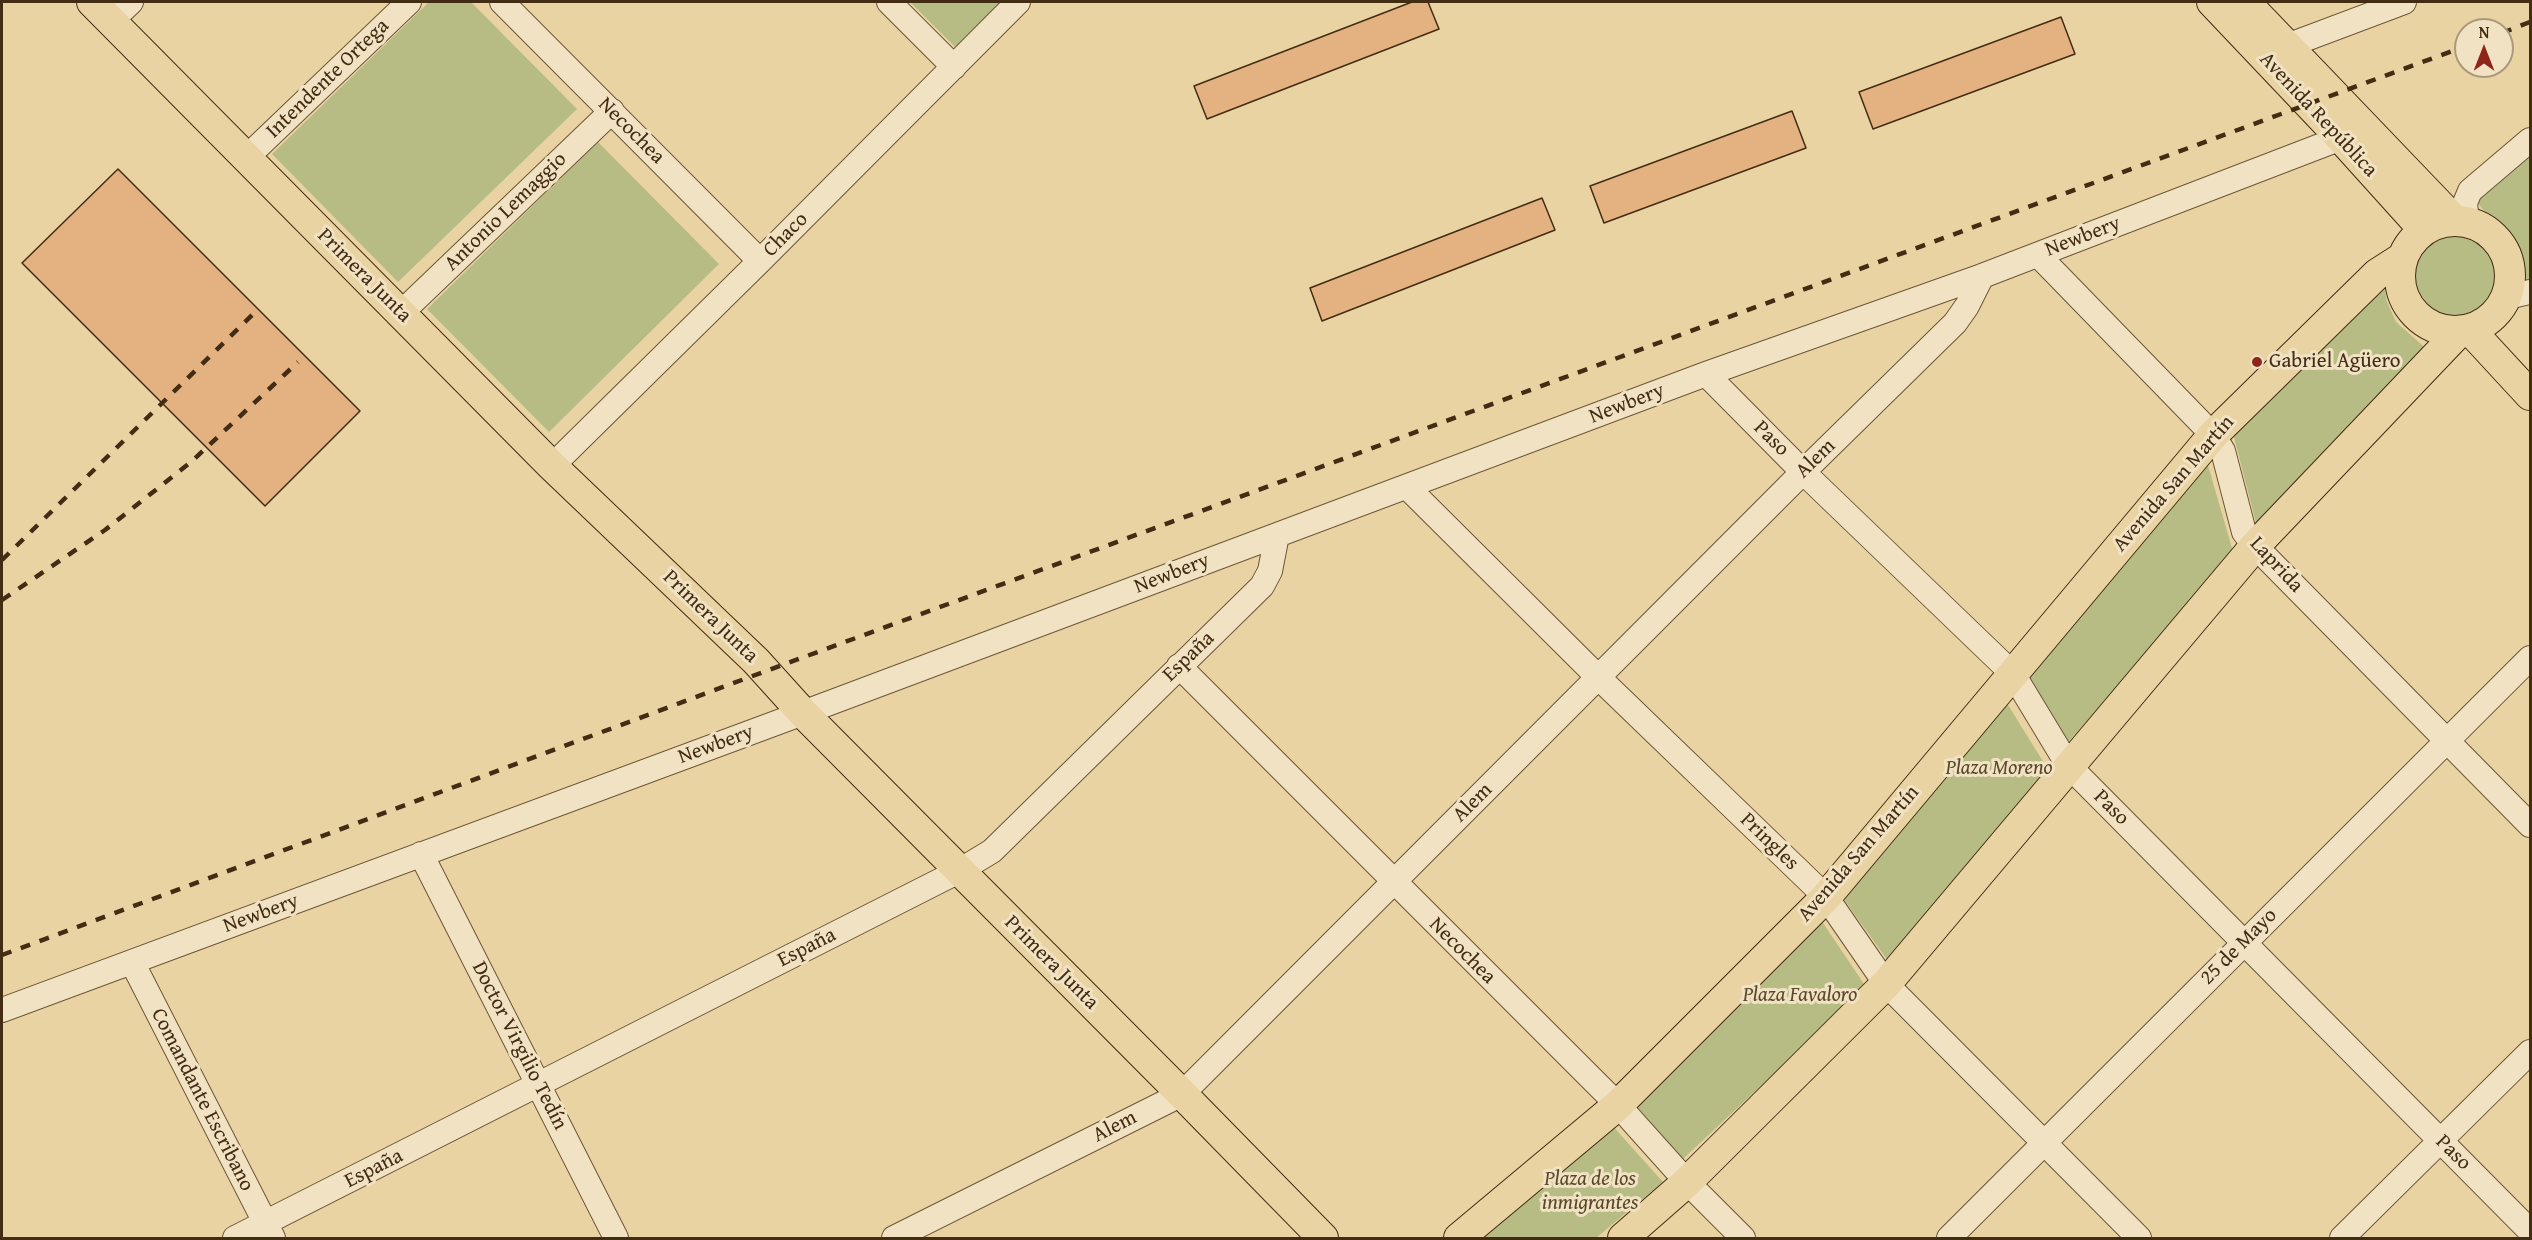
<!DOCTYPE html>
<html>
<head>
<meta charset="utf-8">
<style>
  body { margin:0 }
  #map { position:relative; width:2532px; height:1240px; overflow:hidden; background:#ead3a2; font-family:"Gentium Book Plus",serif }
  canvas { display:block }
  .frame { position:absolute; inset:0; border:3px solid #422c13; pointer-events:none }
  .north { position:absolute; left:2454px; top:18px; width:60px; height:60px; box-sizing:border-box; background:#f1e2c3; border:2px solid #ab997d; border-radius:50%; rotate:0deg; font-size:16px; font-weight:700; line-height:24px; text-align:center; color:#422c13 }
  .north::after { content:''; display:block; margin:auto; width:21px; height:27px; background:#8f2418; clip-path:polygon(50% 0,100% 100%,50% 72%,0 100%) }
</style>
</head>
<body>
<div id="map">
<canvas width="2532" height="1240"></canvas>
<div class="frame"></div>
<div class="north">N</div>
</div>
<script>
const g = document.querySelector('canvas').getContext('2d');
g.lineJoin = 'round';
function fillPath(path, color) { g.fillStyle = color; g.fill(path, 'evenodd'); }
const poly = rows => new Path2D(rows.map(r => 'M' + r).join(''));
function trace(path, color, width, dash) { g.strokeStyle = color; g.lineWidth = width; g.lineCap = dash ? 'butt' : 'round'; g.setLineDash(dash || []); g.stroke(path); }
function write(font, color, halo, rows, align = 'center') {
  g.font = font + ' "Gentium Book Plus",serif'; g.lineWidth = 6; g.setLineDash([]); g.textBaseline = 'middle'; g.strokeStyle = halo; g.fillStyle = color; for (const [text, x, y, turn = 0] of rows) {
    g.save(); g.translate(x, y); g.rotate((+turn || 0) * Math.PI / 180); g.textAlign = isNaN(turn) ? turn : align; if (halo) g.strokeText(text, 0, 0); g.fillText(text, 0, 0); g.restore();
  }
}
const green = poly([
  [429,2,471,2,577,109,398,282,272,154],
  [910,2,1001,2,955,47],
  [598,142,719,264,549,432,427,309],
  [2530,151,2530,281,2528,283,2514,247,2476,201],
  '2412 278a42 42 0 1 1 84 0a42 42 0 1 1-84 0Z',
  [2384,284,2387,302,2396,322,2430,352,2257,527,2232,429],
  [2207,462,2234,555,2068,742,2025,671],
  [2005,700,2049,771,1888,961,1843,898],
  [1821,920,1866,987,1683,1159,1634,1103],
  [1610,1123,1663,1182,1596,1238,1476,1238]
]);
const building = poly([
  [1412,2,1428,2,1439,29,1207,119,1194,86,1412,2],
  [2061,17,2075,54,1873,129,1859,92,2061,17],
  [1792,111,1806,148,1604,223,1590,186,1792,111],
  [118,169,360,411,265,506,22,263,118,169],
  [1542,198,1555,230,1322,321,1310,288,1542,198]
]);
const minor = poly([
  [502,2,760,261],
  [889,2,954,67],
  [111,21,131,2],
  [2287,46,2404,2],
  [247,157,409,2],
  [2467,222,2465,203,2470,191,2530,140],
  [2038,255,2213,435,2223,451,2244,532,2255,546,2530,825],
  [2507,297,2530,292],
  [401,313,612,111],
  [1706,374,1803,472,2013,674,2068,765,2530,1231],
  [552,466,760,261,1018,2],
  [1407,487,1598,677,1826,897,1886,984,2139,1238],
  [1179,666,1618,1105,1687,1182,1743,1238],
  [421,854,616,1238],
  [132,962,273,1238],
  [2,1010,803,713,1706,374,1982,276,2341,138],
  [235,1238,959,871,992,851,1262,586,1270,571,1277,535],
  [894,1238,1182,1094,1803,472,1955,323,1967,306,1982,276],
  [1949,1238,2530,658],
  [2342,1238,2530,1052]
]);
const major = poly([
  [92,2,552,466,756,661,803,713,1182,1094,1323,1238],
  [2212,2,2341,138,2424,230],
  [2245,2,2454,220],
  '2400 276a55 55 0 1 1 110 0a55 55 0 1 1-110 0Z',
  [2470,330,2530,395],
  [1459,1238,1618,1105,1826,897,2213,435,2377,274,2402,258],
  [1623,1238,1687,1182,1886,984,2255,546,2459,332]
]);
const rail = poly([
  [2502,33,2530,22],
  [2,560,252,315],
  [2,600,105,530,191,462,298,362],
  [2,955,766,671,2466,46]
]);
const markers = [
  [2257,362,6,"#8f2418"]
];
const streetNames = [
  ["Intendente Ortega",328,79,-44],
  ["Avenida República",2318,115,47],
  ["Necochea",631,131,45],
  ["Antonio Lemaggio",506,212,-44],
  ["Chaco",786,235,-45],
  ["Newbery",2083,237,-21],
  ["Primera Junta",364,276,45],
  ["Newbery",1627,404,-21],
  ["Paso",1771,439,45],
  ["Alem",1816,459,-44],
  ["Avenida San Martín",2174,484,-49],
  ["Laprida",2276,565,47],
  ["Newbery",1172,574,-21],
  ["Primera Junta",710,617,44],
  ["España",1189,657,-44],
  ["Newbery",716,745,-20],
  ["Alem",1473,803,-45],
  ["Paso",2111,808,45],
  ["Pringles",1769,842,44],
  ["Avenida San Martín",1859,854,-49],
  ["Newbery",261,914,-20],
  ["25 de Mayo",2239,947,-45],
  ["España",807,948,-27],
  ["Necochea",1462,951,45],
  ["Primera Junta",1051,963,45],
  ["Doctor Virgilio Tedín",519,1046,63],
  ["Comandante Escribano",202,1100,63],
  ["Alem",1115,1127,-27],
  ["Paso",2453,1153,45],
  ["España",374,1169,-27]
];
const poiNames = [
  ["Gabriel Agüero",2269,362]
];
const parkNames = [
  ["Plaza Moreno",1999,769],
  ["Plaza Favaloro",1800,996],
  ["Plaza de los",1590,1180],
  ["inmigrantes",1590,1204]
];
fillPath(green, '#b7bc85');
fillPath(building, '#e4b281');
trace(building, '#422c13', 1.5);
trace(minor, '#6c5637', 26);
trace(major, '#422c13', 32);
trace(minor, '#f1e2c3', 24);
trace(major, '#ead3a2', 30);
trace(rail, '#422c13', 4.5, [10, 10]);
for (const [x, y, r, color] of markers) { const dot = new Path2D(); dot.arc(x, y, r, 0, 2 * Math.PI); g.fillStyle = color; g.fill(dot); trace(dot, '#f1e2c3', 2); }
write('21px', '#422c13', '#f1e2c3', streetNames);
write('21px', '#422c13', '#f1e2c3', poiNames, 'left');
write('italic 21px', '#59492a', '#f1e2c3', parkNames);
</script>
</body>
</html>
